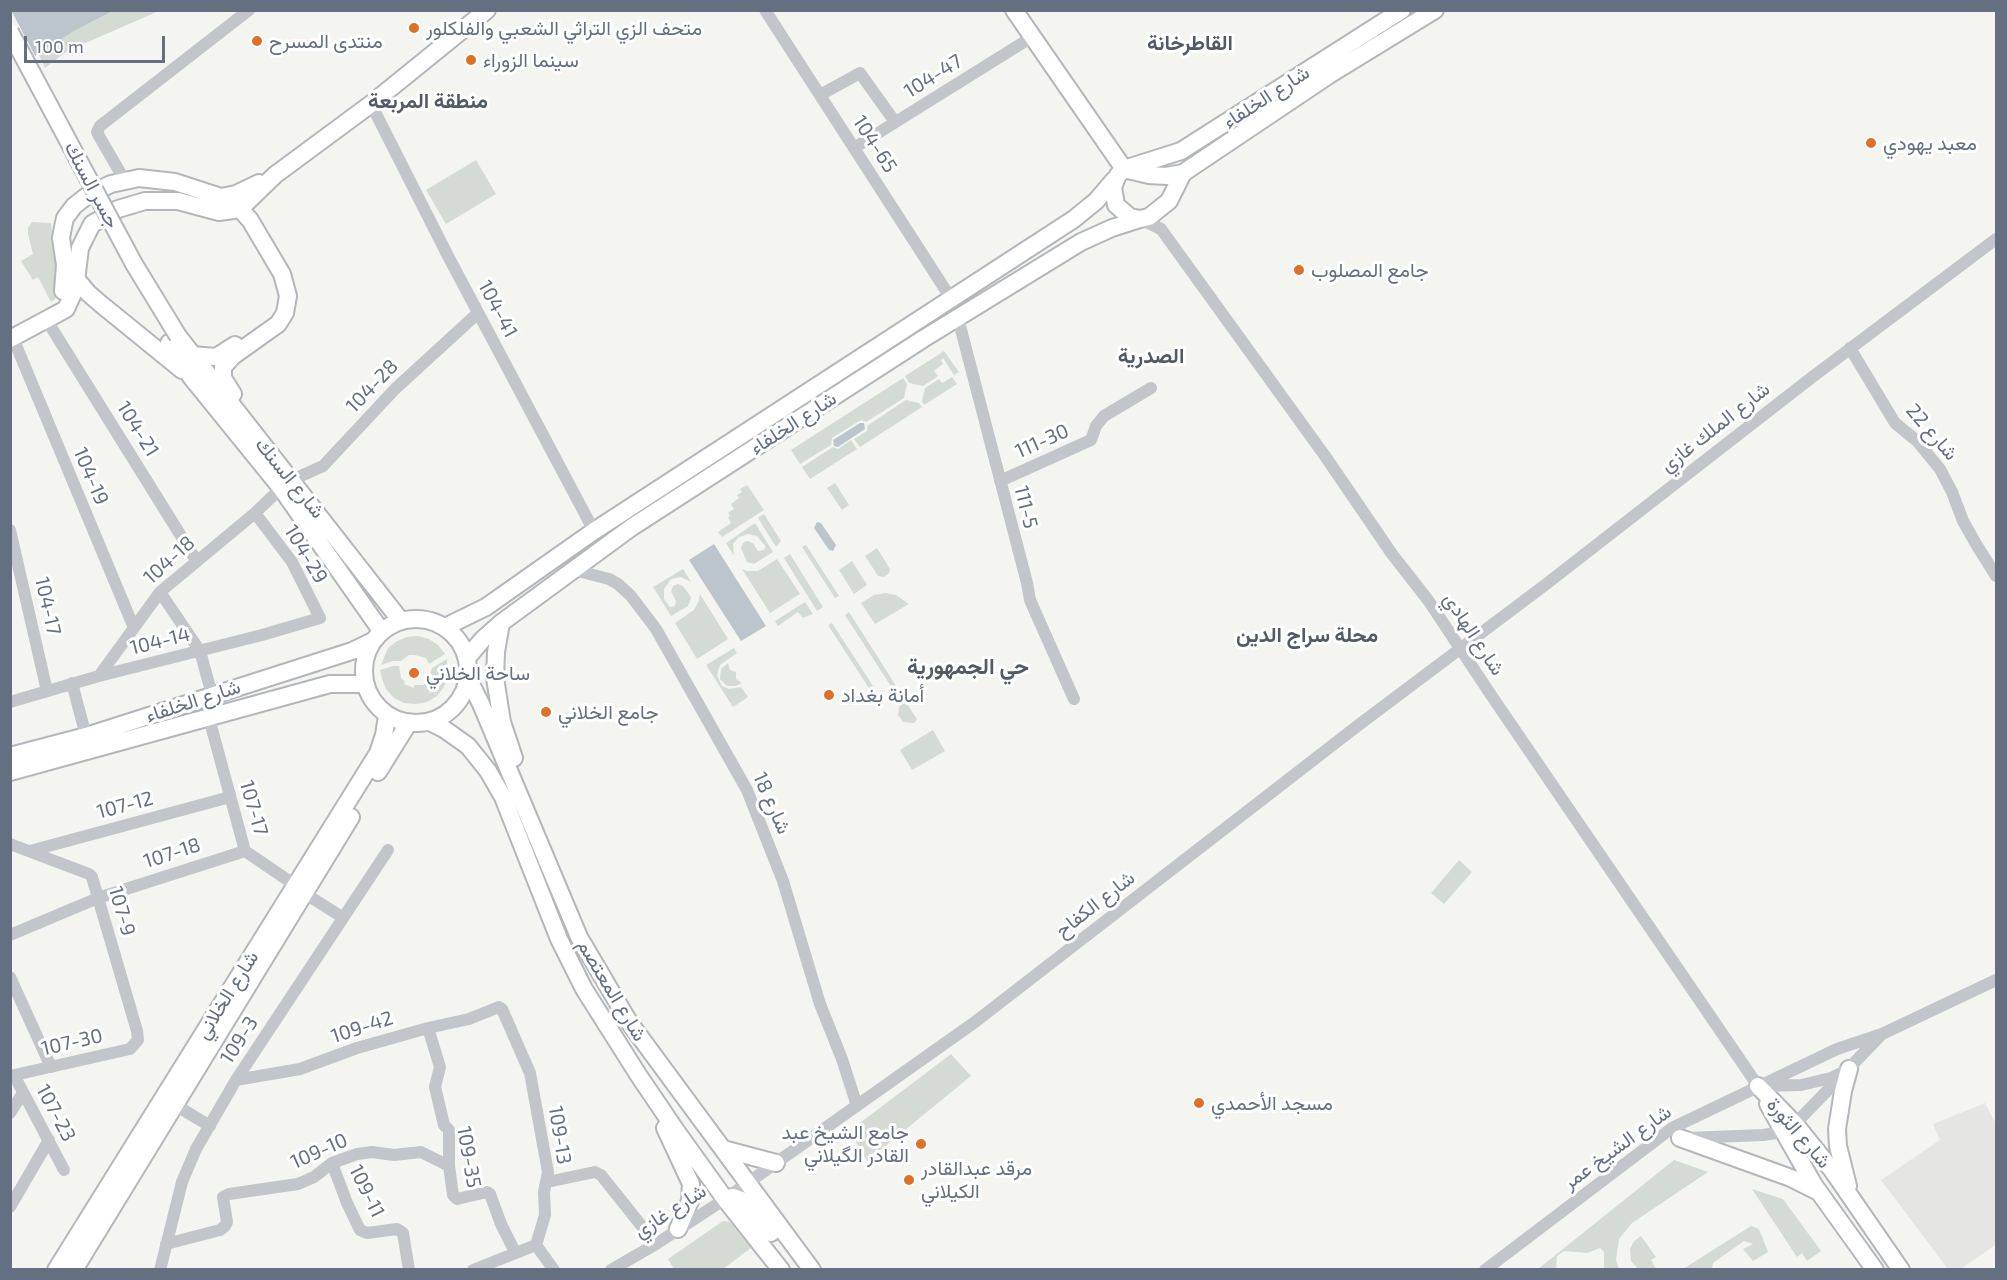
<!DOCTYPE html>
<html>
<head>
<meta charset="utf-8">
<style>
  body { margin:0 }
  #map { position:relative; width:2007px; height:1280px; overflow:hidden; background:#f4f5f1; font-family:"Exo 2",sans-serif }
  canvas { display:block }
  .frame { position:absolute; inset:0; border:12px solid #646f81; pointer-events:none }
  .scale { position:absolute; left:24px; top:36px; width:141px; height:27px; box-sizing:border-box; border:3px solid #646f81; border-top:0; padding-left:8px; font-size:18px; line-height:21px; white-space:nowrap; color:#646f81; -webkit-text-stroke:4px #fff; paint-order:stroke }
</style>
</head>
<body>
<div id="map">
<canvas width="2007" height="1280"></canvas>
<div class="frame"></div>
<div class="scale">100 m</div>
</div>
<script>
const g = document.querySelector('canvas').getContext('2d');
g.lineJoin = 'round';
function fillPath(path, color) { g.fillStyle = color; g.fill(path, 'evenodd'); }
const poly = rows => new Path2D(rows.map(r => 'M' + r).join(''));
function trace(path, color, width, dash) { g.strokeStyle = color; g.lineWidth = width; g.lineCap = dash ? 'butt' : 'round'; g.setLineDash(dash || []); g.stroke(path); }
function write(font, color, halo, rows, align = 'center') {
  g.font = font + ' "Exo 2",Vazirmatn,sans-serif'; g.lineWidth = 6; g.setLineDash([]); g.textBaseline = 'middle'; g.strokeStyle = halo; g.fillStyle = color; for (const [text, x, y, turn = 0] of rows) {
    g.save(); g.translate(x, y); g.rotate((+turn || 0) * Math.PI / 180); g.textAlign = isNaN(turn) ? turn : align; if (halo) g.strokeText(text, 0, 0); g.fillText(text, 0, 0); g.restore();
  }
}
const built = poly([
  [1985,1103,1996,1124,1996,1238,1994,1246,1961,1269,1948,1269,1881,1180,1940,1140,1933,1124]
]);
const green = poly([
  [113,11,159,11,67,51,45,68,38,53,74,31],
  [476,160,496,194,446,224,426,190],
  [32,222,51,223,57,280,55,299,51,302,38,277,33,280,21,261,33,254,28,234,28,228],
  [944,351,959,372,954,375,943,358,941,360,943,364,934,371,938,376,923,386,909,383,905,376],
  [952,377,957,384,924,405,922,401,925,388,939,379,942,383],
  [903,378,907,384,904,398,866,422,861,420,832,438,831,445,800,464,791,450],
  [906,400,919,403,922,407,860,447,854,439,867,431,868,425],
  [851,440,857,449,810,479,802,467,833,447,838,449],
  [835,483,849,505,842,510,827,488],
  [747,485,764,510,722,537,718,532,731,523,728,517,730,516,728,513,734,509,731,504,739,498,737,495,742,492,740,489],
  [764,514,781,541,776,547,758,518],
  [755,523,773,552,754,564,747,562,741,548,743,543,747,541,753,543,758,551,764,550,766,547,757,536,748,534,739,537,733,544,734,556,726,543],
  [806,545,839,596,835,598,802,547],
  [877,548,890,569,889,573,884,577,878,576,865,556],
  [790,554,823,607,817,611,784,558],
  [777,559,800,594,770,613,742,569,747,571,758,571],
  [852,561,867,585,854,594,839,570],
  [683,569,691,582,681,577,671,579,664,589,664,599,670,607,675,606,676,601,671,591,673,586,678,584,683,586,691,597,690,601,688,606,671,616,653,587],
  [886,593,896,595,909,604,875,624,861,603,874,595],
  [700,594,728,639,697,659,675,623,694,610,699,600],
  [805,602,813,614,803,618,798,612,778,626,775,621],
  [849,612,898,689,894,691,845,615],
  [832,623,884,703,880,705,828,625],
  [418,636,429,639,438,645,445,654,429,664,426,658,415,655,409,655,401,661,393,661,381,665,388,648,397,641,407,637],
  [734,648,737,653,720,665,717,675,722,686,729,689,741,687,748,697,733,707,706,665],
  [447,659,448,676,444,687,437,696,427,702,416,704,404,703,394,698,386,689,382,679,380,670,393,666,399,666,401,678,405,682,404,684,414,688,414,685,423,685,428,682,432,668],
  [728,663,730,670,736,672,736,679,742,683,736,686,727,686,720,679,721,669],
  [905,701,917,719,914,723,903,722,898,715,899,707],
  [933,730,945,751,912,770,900,750],
  [1459,860,1472,872,1444,904,1431,893],
  [951,1054,971,1076,867,1161,850,1132,852,1129],
  [1674,1160,1708,1172,1632,1223,1619,1239,1616,1260,1619,1269,1604,1269,1604,1252,1600,1248,1587,1253,1564,1251,1557,1256,1556,1269,1538,1269],
  [1752,1189,1783,1199,1821,1251,1807,1261,1802,1253,1797,1257],
  [723,1221,730,1222,751,1248,723,1269,674,1269,668,1259],
  [1751,1226,1759,1229,1768,1252,1753,1261,1743,1249,1753,1244,1744,1241,1713,1263,1712,1269,1683,1269],
  [1641,1236,1656,1257,1651,1260,1656,1269,1638,1269,1631,1261,1630,1249,1634,1241]
]);
const water = poly([
  [11,11,113,11,74,31,35,56],
  [860,423,864,423,865,429,838,447,834,446,833,440],
  [817,522,821,523,836,545,833,551,829,550,814,528],
  [714,544,766,626,741,641,689,560]
]);
const pier = poly([
  [11,10,36,58,10,70,10,11]
]);
const minor = poly([
  [765,10,952,300],
  [820,95,860,73,895,122],
  [371,104,448,256,594,531],
  [854,148,1032,37],
  [125,181,99,136,97,132,100,126,249,10],
  [1140,219,1161,229,1325,456,1392,554,1428,600,1491,695,1758,1086,1801,1085,1831,1078,1849,1069],
  [958,318,1027,583,1030,600,1074,699],
  [46,319,196,560],
  [13,338,134,628],
  [1850,348,1895,423,1917,441,1940,469,1952,492,1963,521,1976,544,1996,576],
  [292,480,323,466,395,389,478,313],
  [1000,481,1091,440,1096,426,1104,416,1151,388],
  [10,530,47,691],
  [574,570,609,579,618,584,631,596,656,629,747,790,783,881,820,1004,842,1059,857,1106],
  [160,592,200,651,212,695],
  [99,676,160,592,255,513,281,488],
  [72,683,86,736],
  [10,702,99,676,262,635,320,618,292,562,255,513],
  [209,718,245,851,295,885],
  [10,844,89,874,92,877,137,1031,138,1040,130,1049,10,1076],
  [30,851,230,797],
  [304,893,342,917],
  [10,935,98,898,245,851],
  [10,977,51,1067],
  [428,1028,440,1067,435,1087,444,1125,449,1130,449,1166,453,1195,457,1199,487,1192,490,1194,501,1224,515,1252],
  [14,1075,64,1170],
  [236,1080,300,1069,357,1048,428,1028,469,1019,499,1007,502,1009,530,1073,548,1172,544,1192,545,1215,536,1245,554,1270],
  [175,1105,210,1126],
  [10,1113,23,1093],
  [1687,1138,1763,1135,1783,1132,1795,1124,1881,1035],
  [332,1163,347,1203,360,1230,367,1233,397,1229,403,1233,409,1270],
  [547,1182,595,1172,601,1175,656,1244],
  [10,1207,49,1140],
  [166,1244,220,1230,225,1226,227,1222,223,1197,229,1194,298,1184,314,1177,332,1163,357,1154,372,1152,394,1155,421,1152,449,1166],
  [160,1270,182,1182,196,1149,236,1080,388,850],
  [473,1270,536,1245],
  [611,1270,656,1244,725,1199,975,1022,1356,727,1545,585,1811,378,1996,239],
  [1485,1270,1672,1128,1837,1049,1882,1034,1996,980]
]);
const major = poly([
  [1014,10,1124,169],
  [1124,169,1149,175,1166,176,1183,173,1329,75,1435,10],
  [1183,173,1169,201,1149,217,1140,219,1130,217,1116,205,1113,187,1118,175,1124,169,1181,151,1402,10],
  [230,203,240,209,250,220,282,274,288,296,285,313,278,324,233,356,223,367,223,378,233,394],
  [73,275,88,293,102,305,182,370],
  [63,291,65,265,61,238,63,227,65,218,74,206,88,195,111,184,139,178,175,182,221,197,236,194,259,183],
  [178,336,401,621],
  [10,339,66,309,75,289,80,248,92,224,118,209,145,201,178,201,219,212,240,209,275,175,371,104,487,10],
  [169,343,191,377,281,488,382,632],
  [192,355,216,357,235,345],
  '364 671a52 52 0 1 1 104 0a52 52 0 1 1-104 0Z',
  [501,623,496,652,495,678,502,722,514,758],
  [445,627,486,607,594,531,1074,219,1096,201,1114,180],
  [467,658,483,639,501,623,632,527,923,339,1081,242,1112,228,1140,219],
  [468,678,481,704,579,937,629,1022,812,1270],
  [430,722,444,729,468,746,488,771,503,797,559,939,584,989,639,1076,677,1132,725,1199,781,1270],
  [10,756,86,736,352,651,373,641],
  [10,772,330,684,365,684],
  [378,772,408,724],
  [1758,1086,1795,1124,1832,1170,1901,1270],
  [1768,1104,1814,1185,1875,1270],
  [665,1128,691,1184,690,1201,678,1229],
  [1680,1138,1791,1178,1819,1192],
  [723,1149,776,1163],
  [1848,1186,1838,1146,1837,1129,1843,1091,1849,1069],
  [725,1199,733,1197,747,1202,771,1233],
  [56,1270,378,753,384,735,387,716],
  [74,1270,351,817]
]);
const majorBridge = poly([
  [10,32,134,264,178,336]
]);
const markers = [
  [414,28,6,"#de7127"],
  [257,41,6,"#de7127"],
  [471,60,6,"#de7127"],
  [1871,143,6,"#de7127"],
  [1299,270,6,"#de7127"],
  [414,673,6,"#de7127"],
  [829,695,6,"#de7127"],
  [546,712,6,"#de7127"],
  [1199,1103,6,"#de7127"],
  [921,1144,6,"#de7127"],
  [909,1180,6,"#de7127"]
];
const poiNames = [
  ["متحف الزي التراثي الشعبي والفلكلور",426,28],
  ["منتدى المسرح",269,41],
  ["سينما الزوراء",483,60],
  ["معبد يهودي",1883,143],
  ["جامع المصلوب",1311,270],
  ["ساحة الخلاني",426,673],
  ["أمانة بغداد",841,695],
  ["جامع الخلاني",558,712],
  ["مسجد الأحمدي",1211,1103],
  ["جامع الشيخ عبد",909,1132,"right"],
  ["القادر الگيلاني",909,1155,"right"],
  ["مرقد عبدالقادر",921,1168],
  ["الكيلاني",921,1191]
];
const streetNames = [
  ["104-47",933,76,-32],
  ["شارع الخلفاء",1266,97,-33],
  ["104-65",875,144,57],
  ["جسر السنك",92,185,62],
  ["104-41",498,309,62],
  ["104-28",372,386,-46],
  ["شارع الخلفاء",793,423,-33],
  ["شارع الملك غازي",1715,427,-38],
  ["104-21",138,429,58],
  ["شارع 22",1932,432,49],
  ["111-30",1042,441,-24],
  ["104-19",91,476,67],
  ["شارع السنك",290,478,51],
  ["111-5",1026,507,76],
  ["104-29",306,554,59],
  ["104-18",169,560,-42],
  ["104-17",48,606,77],
  ["شارع الهادي",1474,634,57],
  ["104-14",160,641,-14],
  ["شارع الخلفاء",193,701,-18],
  ["شارع 18",772,803,66],
  ["107-12",125,805,-15],
  ["107-17",254,808,74],
  ["107-18",172,853,-18],
  ["شارع الكفاح",1095,904,-38],
  ["107-9",122,911,74],
  ["شارع المعتصم",612,990,59],
  ["شارع الخلاني",227,995,-58],
  ["109-42",362,1027,-18],
  ["109-3",239,1040,-57],
  ["107-30",72,1042,-13],
  ["107-23",56,1113,62],
  ["شارع الثورة",1799,1133,49],
  ["109-13",560,1135,81],
  ["شارع الشيخ عمر",1617,1147,-36],
  ["109-10",319,1151,-24],
  ["109-35",469,1157,80],
  ["109-11",367,1191,64],
  ["شارع غازي",670,1211,-33]
];
const neighbourhoodNames = [
  ["القاطرخانة",1190,43],
  ["منطقة المربعة",428,101],
  ["الصدرية",1151,356],
  ["محلة سراج الدين",1307,635]
];
const quarterNames = [
  ["حي الجمهورية",968,667]
];
fillPath(built, '#e5e5e4');
fillPath(green, '#d4dbd2');
fillPath(water, '#bdc5cc');
fillPath(pier, '#f4f5f1');
trace(major, '#b3b6bb', 20);
trace(minor, '#c2c5c9', 12);
trace(major, '#fff', 16);
trace(majorBridge, '#b3b6bb', 20, []);
trace(majorBridge, '#fff', 16);
for (const [x, y, r, color] of markers) { const dot = new Path2D(); dot.arc(x, y, r, 0, 2 * Math.PI); g.fillStyle = color; g.fill(dot); trace(dot, '#fff', 2); }
write('20px', '#646f81', '#fff', poiNames, 'left');
write('20px', '#646f81', '#fff', streetNames);
write('bold 21px', '#525a66', '#fff', neighbourhoodNames);
write('bold 22px', '#525a66', '#fff', quarterNames);
</script>
</body>
</html>
